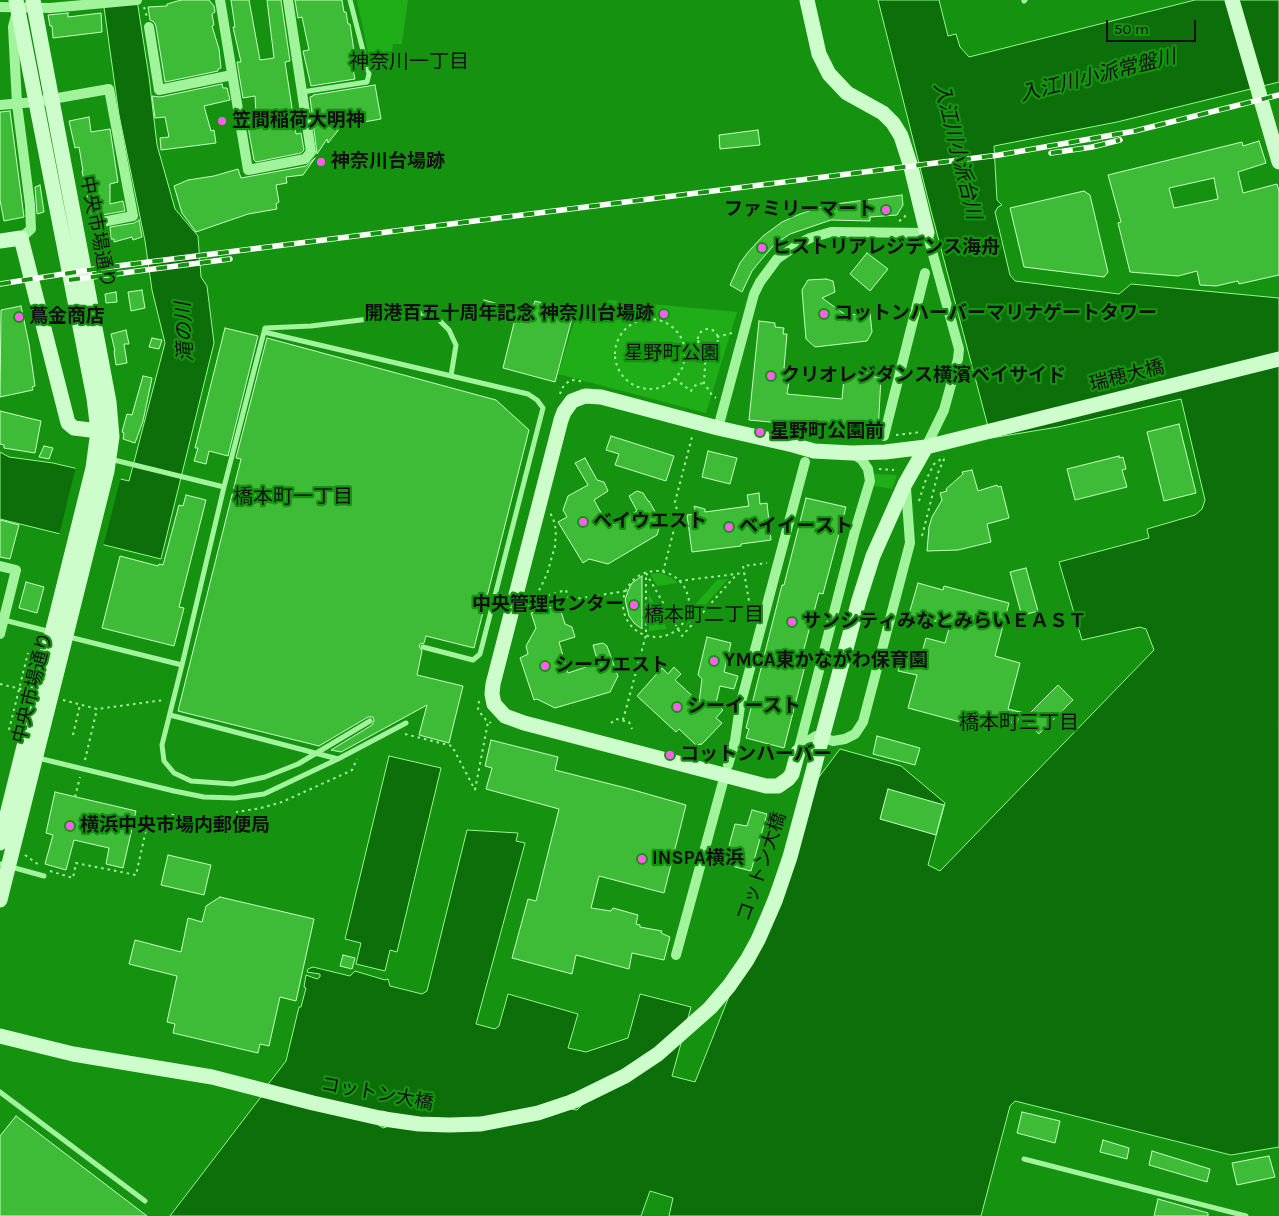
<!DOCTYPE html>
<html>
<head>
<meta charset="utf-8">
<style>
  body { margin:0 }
  #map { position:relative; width:1279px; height:1216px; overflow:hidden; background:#159310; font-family:Karla,sans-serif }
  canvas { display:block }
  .scale { position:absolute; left:1106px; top:20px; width:90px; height:22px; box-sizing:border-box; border:2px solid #111; border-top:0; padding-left:6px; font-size:15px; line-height:18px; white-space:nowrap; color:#111; -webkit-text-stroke:4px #159310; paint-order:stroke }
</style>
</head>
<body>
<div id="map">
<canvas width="1279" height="1216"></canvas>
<div class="scale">50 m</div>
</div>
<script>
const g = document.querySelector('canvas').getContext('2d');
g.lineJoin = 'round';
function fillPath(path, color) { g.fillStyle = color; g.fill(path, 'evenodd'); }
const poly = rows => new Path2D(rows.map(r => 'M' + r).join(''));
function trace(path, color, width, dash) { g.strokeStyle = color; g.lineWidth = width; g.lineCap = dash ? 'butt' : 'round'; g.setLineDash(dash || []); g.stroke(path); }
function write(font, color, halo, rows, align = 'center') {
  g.font = font + ' Karla,"Noto Sans JP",sans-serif'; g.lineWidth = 4.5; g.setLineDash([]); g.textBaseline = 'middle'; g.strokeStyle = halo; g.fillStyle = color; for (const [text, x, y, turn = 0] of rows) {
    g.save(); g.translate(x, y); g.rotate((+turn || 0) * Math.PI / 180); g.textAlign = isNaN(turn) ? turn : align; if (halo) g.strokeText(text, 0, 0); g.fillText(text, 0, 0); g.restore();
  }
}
const green = poly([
  [357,0,408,0,402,44,393,44,391,65,372,71],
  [609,300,737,312,706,413,558,374,575,319],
  [874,474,897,475,892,489,874,486],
  [661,573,672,578,678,583,657,586,650,574],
  [728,579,685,628,692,613,694,606,717,580],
  [649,594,667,629,649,631]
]);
const water = poly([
  [103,0,137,0,149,77,157,145,175,209,198,236,201,277,207,286,214,343,161,559,0,519,0,452,9,457,53,463,129,481,165,343,152,290,145,241,119,115,103,0],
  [878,0,939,0,948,36,956,34,960,47,969,57,1195,0,1279,0,1279,82,1117,122,994,146,997,200,1002,205,998,207,995,212,1010,275,1015,281,1119,294,1131,284,1279,298,1279,1147,1231,1155,1015,1101,1010,1106,981,1216,669,1216,673,1198,650,1191,641,1216,170,1216,267,1089,266,1087,286,1061,299,1007,301,1007,306,988,304,987,306,975,317,979,320,977,320,974,307,972,308,969,313,967,350,976,355,971,385,980,388,979,390,986,422,994,427,991,467,830,518,833,516,841,525,843,476,1024,495,1029,499,1026,508,994,578,1014,568,1048,586,1052,628,1038,640,994,691,1007,672,1076,695,1082,813,785,840,749,901,766,945,803,928,865,940,871,1154,650,1146,629,1140,627,1082,640,1059,562,1149,538,1147,529,1195,515,1202,509,1205,500,1181,399,1058,427,991,438,930,207,878,0],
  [572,1094,575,1094,583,1101,581,1106,577,1110,571,1109,569,1095,572,1094],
  [382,1111,390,1113,389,1126,383,1128,377,1124,379,1113,382,1111],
  [389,756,441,768,397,952,390,950,385,971,356,964,361,943,345,939,389,756]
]);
const pier = poly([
  [76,466,121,477,103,547,59,536]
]);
const building = poly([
  [181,0,209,0,214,6,215,12,212,14,214,25,212,26,219,49,221,68,218,69,218,71,165,82,156,26,154,22,150,20,148,7,167,6,167,4,181,0],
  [231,0,249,0,260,60,274,58,267,0,281,0,290,61,285,62,296,134,301,133,304,150,301,153,256,162,254,160,246,116,256,114,255,96,243,98,237,62,241,62,233,27,235,27,231,0],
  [295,0,342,0,344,12,346,12,348,24,350,24,355,58,351,59,355,79,311,86,303,51,309,50,302,17,298,18,295,0],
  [68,13,68,17,101,13,102,32,53,38,52,26,50,26,48,15,68,13],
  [222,84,223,88,227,88,230,100,204,106,211,131,214,130,216,143,161,150,160,138,169,137,165,117,155,118,152,96,160,97,222,84],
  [375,85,381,119,346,125,343,128,340,128,328,143,327,139,317,154,310,97,313,96,313,95,375,85],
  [10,111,24,217,4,221,0,200,0,112,10,111],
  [89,117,91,132,110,129,118,182,110,184,110,204,123,201,125,211,96,216,91,221,87,208,90,208,82,171,83,171,79,147,75,148,69,121,89,117],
  [758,130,760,145,720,149,719,135,758,130],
  [1259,141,1266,163,1238,172,1243,193,1277,184,1279,191,1279,275,1239,284,1238,281,1216,286,1200,285,1197,271,1178,276,1130,272,1118,223,1121,222,1108,175,1242,142,1243,146,1259,141],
  [1214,178,1218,199,1174,208,1169,188,1214,178],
  [315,158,303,175,286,177,287,183,276,185,279,202,276,204,277,209,248,214,196,232,182,213,174,186,188,180,214,176,238,169,241,178,306,166,315,158],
  [40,185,44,212,37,214,35,187,40,185],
  [1084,191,1090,195,1108,272,1104,277,1024,267,1010,208,1084,191],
  [902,195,903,205,897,215,870,217,870,221,831,220,790,234,774,245,761,260,752,271,742,292,730,285,740,263,749,251,763,236,782,222,800,214,828,205,902,195],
  [139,220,142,237,133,240,132,237,114,242,114,239,111,239,110,227,134,223,139,220],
  [867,253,888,269,870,291,850,274,867,253],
  [826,279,833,281,835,292,822,298,846,315,870,313,872,332,867,341,815,347,806,339,802,290,808,280,826,279],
  [142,290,145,308,131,311,128,292,142,290],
  [116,292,117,302,106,303,105,294,116,292],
  [484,300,517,309,518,305,532,309,535,301,574,311,555,382,503,368,515,319,482,307,484,300],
  [21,306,29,344,35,386,32,387,33,390,0,397,1,310,21,306],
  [759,321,775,323,775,327,784,328,783,334,787,334,784,368,791,369,787,394,842,399,844,377,854,378,856,373,871,373,870,377,881,377,878,432,749,420,759,321],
  [225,328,258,336,228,456,209,451,206,464,194,461,198,448,195,448,225,328],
  [126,330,129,344,124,344,127,363,116,365,114,351,115,351,111,334,126,330],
  [152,338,162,340,159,349,149,347,152,338],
  [267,338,496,400,529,430,474,648,426,636,424,643,420,644,419,646,422,651,417,675,463,686,449,743,419,735,427,705,341,752,331,750,372,725,374,721,373,717,368,717,319,746,178,711,241,459,236,458,267,338],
  [143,376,152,378,143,421,135,443,123,439,124,433,122,432,127,414,132,415,143,376],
  [0,411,41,421,35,453,4,448,4,445,0,444,0,411],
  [1179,424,1196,493,1164,501,1147,432,1179,424],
  [611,436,674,456,666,481,615,465,619,454,606,450,611,436],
  [44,446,53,448,49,459,39,457,44,446],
  [708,451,737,458,730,484,702,477,708,451],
  [1119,456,1119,458,1123,457,1126,469,1122,470,1127,487,1075,500,1067,469,1119,456],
  [585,458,597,480,604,482,608,491,594,500,609,527,637,511,629,496,637,491,643,493,648,501,649,501,661,522,657,535,608,564,589,559,583,563,558,522,567,517,563,510,568,496,588,485,575,463,585,458],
  [972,470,978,491,997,485,998,487,1001,486,1009,518,987,524,991,542,958,550,927,551,929,527,932,517,942,500,940,493,947,491,946,489,963,474,962,472,972,470],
  [759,493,760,504,767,503,771,540,741,544,741,546,692,552,687,515,696,514,694,506,705,509,705,512,749,506,747,495,759,493],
  [186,495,206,500,179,607,184,608,174,646,102,628,120,556,158,566,159,564,163,565,179,505,183,506,186,495],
  [806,498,846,507,823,594,819,593,801,660,806,662,784,748,746,738,749,729,746,728,782,585,784,585,806,498],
  [0,520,19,525,10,559,0,557,0,520],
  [1026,568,1038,611,1027,614,1027,611,1021,613,1010,572,1026,568],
  [642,576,642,629,634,623,629,616,625,600,628,591,632,583,642,576],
  [26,582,44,587,37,613,19,608,26,582],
  [918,583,943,590,944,586,1009,603,995,656,1020,663,1008,709,1029,714,1058,685,1073,700,1039,734,1019,715,1017,724,994,718,990,730,908,708,917,675,898,671,901,659,919,663,926,638,945,643,950,625,909,614,918,583],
  [559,605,565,624,572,627,575,637,559,642,568,673,598,663,593,645,603,643,607,646,618,676,610,692,555,708,537,699,534,700,520,658,528,654,526,646,536,628,531,613,559,605],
  [707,637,731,643,724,672,738,676,734,689,720,686,716,703,723,710,716,718,722,723,702,744,696,745,679,729,676,732,637,696,662,668,668,674,674,667,681,674,675,680,699,702,702,679,698,675,707,637],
  [877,736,920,748,915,765,873,754,877,736],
  [491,740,558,757,555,770,630,789,686,805,664,893,599,876,591,908,611,911,613,908,638,915,636,924,640,925,640,927,662,931,661,933,670,937,664,960,632,953,629,969,576,955,572,974,512,958,528,899,536,901,559,809,486,789,492,768,485,766,491,740],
  [888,789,944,805,936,835,880,819,888,789],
  [55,792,136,811,123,868,106,864,109,848,74,840,66,870,45,864,53,835,46,833,55,792],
  [752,810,767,814,751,871,724,864,735,824,747,826,752,810],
  [168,855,211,865,204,895,161,885,168,855],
  [220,897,314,919,296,1001,280,997,269,1046,260,1044,258,1053,173,1033,175,1024,167,1022,177,976,129,964,135,940,181,952,188,918,202,922,206,906,220,897],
  [343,955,355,958,352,969,340,966,343,955],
  [1022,1112,1060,1121,1055,1143,1017,1133,1022,1112],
  [16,1116,147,1216,0,1216,0,1136,16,1116],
  [1103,1140,1129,1148,1127,1159,1100,1152,1103,1140],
  [1152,1151,1210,1169,1207,1182,1149,1165,1152,1151],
  [1269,1156,1275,1177,1237,1185,1232,1163,1269,1156],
  [1158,1199,1208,1213,1208,1216,1154,1216,1158,1199]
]);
const path = poly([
  [144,7,147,17],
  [899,221,903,219,908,212],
  '615 354a35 35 0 1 1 70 0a35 35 0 1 1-70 0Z',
  '698 339a10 10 0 1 1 20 0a10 10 0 1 1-20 0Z',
  [717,337,732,333],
  [706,349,704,383,712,395,716,398],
  [675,379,691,391,693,387,698,384,704,383],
  [560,394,562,388,569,381,573,380,585,382],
  [896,435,921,432],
  [863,438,873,437],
  [879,469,894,470],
  [919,501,925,482,934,464,944,457],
  [922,536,938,473,945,457],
  '623 604a33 33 0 1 1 66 0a33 33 0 1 1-66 0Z',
  [663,572,678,514,675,502,692,437],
  [646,573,682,636,737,574],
  [679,581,744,573],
  [535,599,566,590,569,600,626,591],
  [528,606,535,599,547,574,555,546,556,530,553,518,550,513],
  [750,607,743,566,767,563],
  [0,684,25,690],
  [63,700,97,709,164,700],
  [479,701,478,710,486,720,491,723],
  [623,720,646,635,646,573],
  [611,723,616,719,629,722,632,729],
  [9,730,28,653],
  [405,734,452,746,475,790],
  [73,735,80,705],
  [85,760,97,709],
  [475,790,488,722],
  [75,797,80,777],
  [25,855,39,865],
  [50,871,73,878,76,863,136,875,146,830,165,826,168,814,206,821,236,820,237,812,261,808,282,802,346,773,352,770,357,759]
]);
const lane = poly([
  [1024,1,1025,0],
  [302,92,367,82,369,74,350,0],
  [264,332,528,394,537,400,543,408,480,654,473,660,423,647],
  [110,459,224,487],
  [4,620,51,632],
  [69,637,182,665,224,487,265,328,311,326,419,313,437,318,449,330,456,345,451,376],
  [182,665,162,745,164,761,174,773,191,781,233,784,265,777,298,764,370,721],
  [38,758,174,791,204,797,235,798,264,794,338,759,170,715],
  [338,759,406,723],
  [0,864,44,876],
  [0,1092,145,1201],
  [1024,1159,1246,1216]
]);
const street = poly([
  [220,0,248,170,305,159,311,152,288,0],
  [0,7,50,8,137,0],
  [16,15,13,27,17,104,30,205,31,229,21,238],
  [149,27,159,90,232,75],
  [0,105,35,102,109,89,133,216,97,223],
  [718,428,754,294,760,282,777,259,800,243,810,238,831,232,927,233,959,349,958,359,944,410,926,447],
  [884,436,925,273],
  [0,566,16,570,0,634],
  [799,748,855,531,870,481,868,469,862,460,852,453],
  [798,752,805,743,816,736,833,741,845,739,855,734,863,722,910,543,906,488],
  [728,765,735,741,740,706,805,462],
  [676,955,723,782]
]);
const secondary = poly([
  [807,0,819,54,829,74,847,93,883,113,893,123,901,136,911,167,927,233],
  [1232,0,1279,162],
  [0,241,21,238,68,423,74,428,107,432],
  [798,752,792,774,788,779,778,786,766,786,524,723,505,716,494,704,492,694,493,684,561,420,564,412,572,401,585,396,601,397,718,428,793,445,814,451,852,453,885,452,926,447,1279,359],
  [0,843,93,468,98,431,94,398,16,0],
  [0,900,107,471,112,437,109,402,33,0],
  [0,1036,73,1054,212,1077,313,1103,384,1119,419,1124,449,1125,481,1124,538,1113,574,1101,625,1076,658,1054,710,1008,729,986,747,960,758,940,775,901,790,857,859,600,873,556,905,484,926,447]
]);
const rail = poly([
  [1051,153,1092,147,1120,140],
  [69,280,230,259],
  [0,284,101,268,999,155,1135,131,1279,95]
]);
const markers = [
  [222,121,5,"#ff5fee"],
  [321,162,5,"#ff5fee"],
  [886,210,5,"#ff5fee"],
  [762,248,5,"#ff5fee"],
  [664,314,5,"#ff5fee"],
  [824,314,5,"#ff5fee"],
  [19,317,5,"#ff5fee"],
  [771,376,5,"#ff5fee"],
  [760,432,5,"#ff5fee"],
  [583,522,5,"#ff5fee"],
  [729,527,5,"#ff5fee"],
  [634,605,5,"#ff5fee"],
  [792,622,5,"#ff5fee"],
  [714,661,5,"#ff5fee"],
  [545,666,5,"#ff5fee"],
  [677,707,5,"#ff5fee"],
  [670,755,5,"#ff5fee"],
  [70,826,5,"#ff5fee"],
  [642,859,5,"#ff5fee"]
];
const poiNames = [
  ["笠間稲荷大明神",232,121],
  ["神奈川台場跡",331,162],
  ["ファミリーマート",876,210,"right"],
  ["ヒストリアレジデンス海舟",772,248],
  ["開港百五十周年記念 神奈川台場跡",654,314,"right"],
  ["コットンハーバーマリナゲートタワー",834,314],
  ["蔦金商店",29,317],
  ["クリオレジダンス横濱ベイサイド",781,376],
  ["星野町公園前",770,432],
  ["ベイウエスト",593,522],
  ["ベイイースト",739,527],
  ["中央管理センター",624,605,"right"],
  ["サンシティみなとみらいＥＡＳＴ",802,622],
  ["YMCA東かながわ保育園",724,661],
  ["シーウエスト",555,666],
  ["シーイースト",687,707],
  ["コットンハーバー",680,755],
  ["横浜中央市場内郵便局",80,826],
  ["INSPA横浜",652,859]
];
const streetNames = [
  ["中央市場通り",97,232,79],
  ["瑞穂大橋",1127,376,-14],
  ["中央市場通り",33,688,-76],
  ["コットン大橋",762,867,-71],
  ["コットン大橋",377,1094,10]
];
const parkNames = [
  ["星野町公園",672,354]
];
const neighbourhoodNames = [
  ["神奈川一丁目",409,62],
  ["橋本町一丁目",293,497],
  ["橋本町二丁目",704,615],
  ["橋本町三丁目",1019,723]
];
const waterNames = [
  ["入江川小派常盤川",1098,76,-14],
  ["入江川小派台川",957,151,76],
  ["滝の川",185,332,-93]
];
fillPath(green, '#1fae17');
fillPath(water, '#0c6f09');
trace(water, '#95f78e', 1);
fillPath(pier, '#159310');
fillPath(building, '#3ebc38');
trace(building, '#c7fec4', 1);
trace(path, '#a1f49c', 2, [2.5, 4]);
trace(lane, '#a1f49c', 5);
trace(street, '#a1f49c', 10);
trace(secondary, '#cefdcc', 15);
trace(rail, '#fff', 5.5);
trace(rail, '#159310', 4, [11]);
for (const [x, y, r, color] of markers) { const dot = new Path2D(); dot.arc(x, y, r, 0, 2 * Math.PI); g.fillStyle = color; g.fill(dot); trace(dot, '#159310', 2); }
write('bold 19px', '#111', '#159310', poiNames, 'left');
write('19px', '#111', '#159310', streetNames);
write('19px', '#111', '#159310', parkNames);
write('20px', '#111', '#159310', neighbourhoodNames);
write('italic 20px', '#111', '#159310', waterNames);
</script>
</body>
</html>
